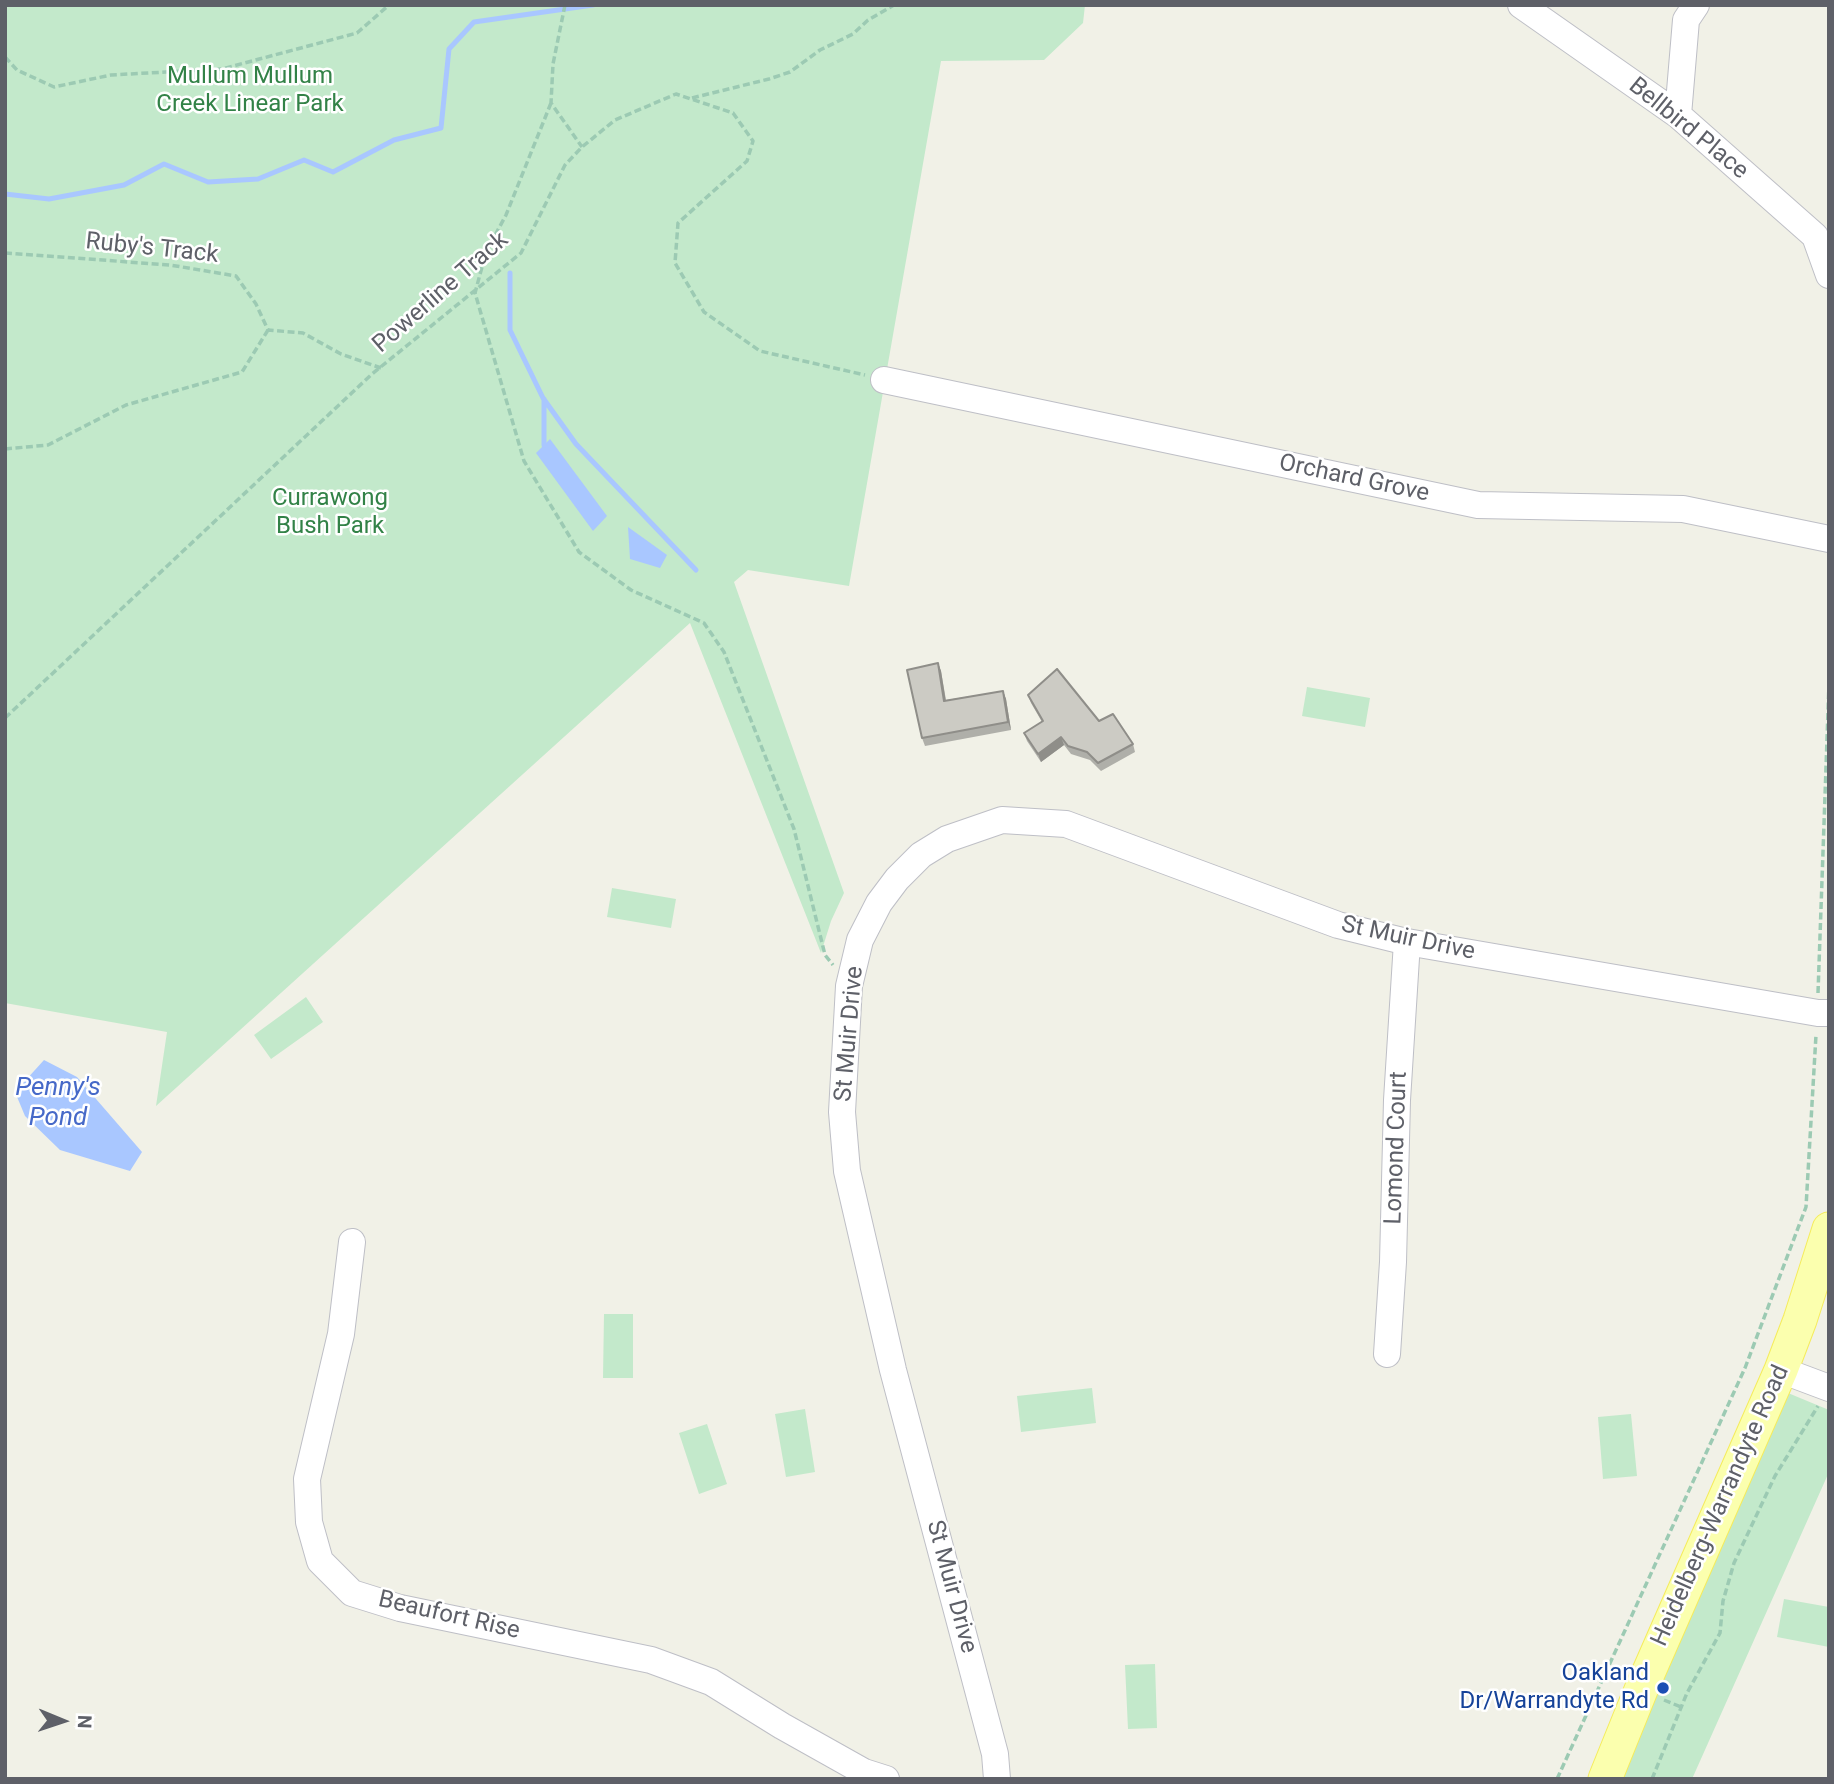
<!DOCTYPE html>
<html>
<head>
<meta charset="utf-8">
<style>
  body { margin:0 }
  #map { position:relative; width:1834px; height:1784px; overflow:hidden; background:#f1f1e7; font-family:Roboto,sans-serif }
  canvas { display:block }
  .frame { position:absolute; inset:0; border:7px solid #5e6068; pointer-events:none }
  .north { position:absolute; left:28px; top:1686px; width:70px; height:70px; -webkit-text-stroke:5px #fff; paint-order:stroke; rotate:92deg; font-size:19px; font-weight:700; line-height:28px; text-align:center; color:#5e6068 }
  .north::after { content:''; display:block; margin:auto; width:24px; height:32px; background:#5e6068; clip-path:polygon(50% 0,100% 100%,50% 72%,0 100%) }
</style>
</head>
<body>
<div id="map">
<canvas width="1834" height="1784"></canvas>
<div class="frame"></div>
<div class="north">N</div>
</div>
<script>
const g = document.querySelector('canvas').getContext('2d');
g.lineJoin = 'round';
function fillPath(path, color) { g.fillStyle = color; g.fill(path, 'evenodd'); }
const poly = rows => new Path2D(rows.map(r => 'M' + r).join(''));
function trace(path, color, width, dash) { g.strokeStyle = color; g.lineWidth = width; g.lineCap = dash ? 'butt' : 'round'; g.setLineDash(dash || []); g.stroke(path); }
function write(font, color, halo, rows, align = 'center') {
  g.font = font + ' Roboto,sans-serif'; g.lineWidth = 5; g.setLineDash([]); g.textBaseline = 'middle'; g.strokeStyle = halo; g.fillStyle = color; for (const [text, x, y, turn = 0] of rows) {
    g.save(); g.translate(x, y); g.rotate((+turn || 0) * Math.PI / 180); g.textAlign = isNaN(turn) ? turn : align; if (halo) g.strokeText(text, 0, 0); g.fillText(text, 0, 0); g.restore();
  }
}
const green = poly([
  [5,5,1085,5,1083,23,1044,60,941,61,849,586,748,570,734,582,844,893,831,921,821,953,690,623,156,1106,167,1032,5,1003],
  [1307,687,1370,698,1365,727,1302,716],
  [612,888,676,899,671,928,607,917],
  [306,997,323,1022,271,1059,254,1035],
  [604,1314,633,1314,633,1378,603,1378],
  [1092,1388,1096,1423,1021,1432,1017,1396],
  [1788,1393,1829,1410,1829,1472,1692,1779,1616,1779],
  [805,1409,815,1472,786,1477,775,1414],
  [1631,1414,1637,1476,1603,1479,1598,1417],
  [707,1424,727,1484,699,1494,679,1433],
  [1784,1599,1829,1607,1829,1647,1777,1637],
  [1155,1664,1157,1728,1128,1729,1125,1665]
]);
const water = poly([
  [550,439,607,516,593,531,536,453],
  [628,527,667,555,660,568,630,559],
  [44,1060,77,1077,142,1152,130,1171,60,1150,25,1116,15,1092]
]);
const stream = poly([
  [5,194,49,199,124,185,164,164,208,182,258,179,304,160,333,172,394,140,441,128,449,49,474,22,593,5],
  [510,273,510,330,543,398,576,444,696,570],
  [544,399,544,445]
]);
const path = poly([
  [565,5,553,64,551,103,582,147],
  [5,57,17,70,54,87,111,75,222,69,357,33,389,5],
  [692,98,769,79,790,72,820,50,853,34,868,20,894,5],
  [551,103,506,215,486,252,475,293,524,461,579,552,631,590,704,623,724,652,794,829,825,955,833,965],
  [5,253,170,265,236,276,256,304,268,330,303,333,341,354,381,368],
  [5,449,48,445,126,405,242,372,268,330],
  [5,718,372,374,521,253,565,165,582,147,615,120,676,94,733,113,753,141,747,161,678,223,675,263,704,312,760,351,865,375],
  [1818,993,1829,683],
  [1664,1700,1681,1707],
  [1557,1779,1745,1368,1806,1207,1816,1035],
  [1652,1779,1687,1693,1720,1633,1723,1601,1734,1563,1775,1476,1818,1406]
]);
const minor = poly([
  [1521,5,1678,115,1815,236,1829,275],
  [1678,115,1686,20,1696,5],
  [884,380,1478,505,1683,509,1829,539],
  [352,1242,341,1334,307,1479,309,1522,320,1561,352,1593,400,1608,651,1660,711,1682,782,1726,864,1772,886,1779],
  [1387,1354,1393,1262,1397,1100,1407,942],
  [1781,1370,1829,1388],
  [997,1779,995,1754,893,1370,847,1171,842,1112,849,986,860,940,879,903,897,879,921,855,947,839,1002,820,1066,824,1338,925,1407,942,1818,1013,1829,1013]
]);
const major = poly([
  [1605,1779,1643,1685,1781,1370,1800,1320,1829,1229]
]);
const wall = poly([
  [938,663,941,671,946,700,1003,691,1006,699,1011,730,925,746,922,738],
  [1028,695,1099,721,1133,744,1135,752,1101,771,1090,760,1071,754,1064,745,1041,762,1027,741,1024,733,1042,722,1031,703]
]);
const shadedWall = poly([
  [938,663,941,671,947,709,944,701],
  [1003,691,1006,699,1011,730,1008,722],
  [1061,737,1064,745,1041,762,1038,754]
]);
const building = poly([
  [938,663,944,701,1003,691,1008,722,922,738,907,670,938,663],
  [1057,669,1099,721,1113,714,1133,744,1098,763,1087,752,1068,746,1061,737,1038,754,1024,733,1043,721,1028,695,1057,669]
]);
const markers = [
  [1663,1688,7,"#1a4fb4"]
];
const parkNames = [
  ["Mullum Mullum",250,77],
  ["Creek Linear Park",250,105],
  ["Currawong",330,499],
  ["Bush Park",330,527]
];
const streetNames = [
  ["Bellbird Place",1688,129,39],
  ["Ruby's Track",152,249,6],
  ["Powerline Track",441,293,-41],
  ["Orchard Grove",1354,479,12],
  ["St Muir Drive",1408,939,12],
  ["St Muir Drive",850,1034,-85],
  ["Lomond Court",1397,1148,-88],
  ["Heidelberg-Warrandyte Road",1721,1506,-66],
  ["St Muir Drive",951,1587,75],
  ["Beaufort Rise",449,1616,13]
];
const transitNames = [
  ["Oakland",1649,1674],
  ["Dr/Warrandyte Rd",1649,1702]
];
const waterNames = [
  ["Penny's",58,1088],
  ["Pond",58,1118]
];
fillPath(green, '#c3e9cb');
fillPath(water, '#a9c7ff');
trace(stream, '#a9c7ff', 5);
trace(minor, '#bebfc6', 28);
trace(major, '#f5ec5c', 35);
trace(path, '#9ccab3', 3.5, [7, 3.5]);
trace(minor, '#fff', 26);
trace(major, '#fbffae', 33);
fillPath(wall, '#afafa9');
fillPath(shadedWall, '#8f8e89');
fillPath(building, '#cccbc4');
trace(building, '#8f8e89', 2);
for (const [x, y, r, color] of markers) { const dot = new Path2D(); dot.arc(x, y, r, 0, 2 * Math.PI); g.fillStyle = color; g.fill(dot); trace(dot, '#fff', 2.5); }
write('24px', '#328247', '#fff', parkNames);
write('24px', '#5e6068', '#fff', streetNames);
write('24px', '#164399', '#fff', transitNames, 'right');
write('italic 26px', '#4669c8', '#fff', waterNames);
</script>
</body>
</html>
